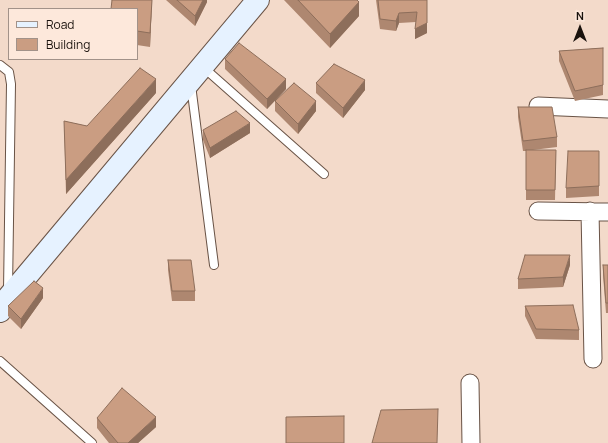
<!DOCTYPE html>
<html>
<head>
<meta charset="utf-8">
<style>
  body { margin:0 }
  #map { position:relative; width:608px; height:443px; overflow:hidden; background:#f3daca; font-family:Manrope,sans-serif }
  canvas { display:block }
  .legend { position:absolute; left:8px; top:8px; width:130px; height:52px; box-sizing:border-box; background:#fde8db; border:1px solid #a29289; margin:0; padding:5px 7px; list-style:none; font-size:12px; color:#1a120d }
  .legend li { display:flex; align-items:center; gap:8px; height:20px }
  .legend b { width:20px; border:1px solid #a29289 }
  .north { position:absolute; left:560px; top:8px; width:40px; height:40px; -webkit-text-stroke:3px #fde8db; paint-order:stroke; rotate:0deg; font-size:11px; font-weight:700; line-height:16px; text-align:center; color:#1a120d }
  .north::after { content:''; display:block; margin:auto; width:14px; height:18px; background:#1a120d; clip-path:polygon(50% 0,100% 100%,50% 72%,0 100%) }
</style>
</head>
<body>
<div id="map">
<canvas width="608" height="443"></canvas>
<ul class="legend">
<li><b style="height:5px;background:#e6f2ff"></b>Road</li>
<li><b style="height:11px;background:#ca9d82"></b>Building</li>
</ul>
<div class="north">N</div>
</div>
<script>
const g = document.querySelector('canvas').getContext('2d');
g.lineJoin = 'round';
const poly = rows => new Path2D(rows.map(r => 'M' + r).join(''));
function trace(path, color, width, dash) { g.strokeStyle = color; g.lineWidth = width; g.lineCap = dash ? 'butt' : 'round'; g.setLineDash(dash || []); g.stroke(path); }
function fillPath(path, color) { g.fillStyle = color; g.fill(path, 'evenodd'); }
const lane = poly([
  [0,65,9,72,11,84,8,290],
  [203,67,324,174],
  [191,85,214,265],
  [0,361,92,443]
]);
const street = poly([
  [538,106,608,109],
  [538,211,608,212],
  [590,211,593,359],
  [470,383,471,443]
]);
const secondary = poly([
  [0,311,8,298,258,0]
]);
const wall = poly([
  [112,0,152,0,150,47,137,45,137,9],
  [166,0,207,0,207,2,195,26],
  [284,0,357,0,359,16,330,48],
  [376,0,427,0,427,33,415,39,416,22,399,23,396,31,380,29],
  [603,48,603,95,575,101,559,61,559,51],
  [225,59,286,89,267,109,225,69],
  [316,83,365,90,343,118,316,93],
  [156,93,66,194,64,121,87,126],
  [275,101,316,111,298,134,275,111],
  [518,107,557,137,557,147,533,150,556,150,555,200,526,200,526,151,523,151,518,117],
  [203,130,250,133,210,158,203,140],
  [599,151,599,196,566,198,566,188],
  [168,260,195,291,195,301,172,301,168,270],
  [570,265,563,287,518,289,518,279],
  [603,265,608,265,608,313,606,313,603,275],
  [43,298,21,329,8,316,8,306],
  [525,306,579,330,579,340,536,339,525,316],
  [97,418,156,427,138,443,109,443,97,428]
]);
const shadedWall = poly([
  [152,0,150,47,150,33],
  [203,0,207,0,207,2,195,26,195,16],
  [427,0,427,33,415,39,415,29],
  [359,2,359,16,330,48,330,34],
  [399,13,399,23,396,31,396,21],
  [156,79,156,93,66,194,66,180],
  [286,79,286,89,267,109,267,99],
  [365,80,365,90,343,118,343,108],
  [316,101,316,111,298,134,298,124],
  [250,123,250,133,210,158,210,148],
  [570,255,570,265,563,287,563,277],
  [43,288,43,298,21,329,21,319],
  [156,417,156,427,138,443,128,443]
]);
const building = poly([
  [112,0,152,0,150,33,137,31,137,9,111,9,112,0],
  [177,0,203,0,195,16,177,0],
  [298,0,357,0,359,2,330,34,298,0],
  [378,0,427,0,427,23,415,29,417,12,399,13,396,21,380,19,378,0],
  [239,43,286,79,267,99,225,59,239,43],
  [603,48,603,85,575,91,559,51,603,48],
  [334,64,365,80,343,108,316,83,334,64],
  [140,68,156,79,66,180,64,121,87,126,140,68],
  [294,83,316,101,298,124,275,101,294,83],
  [518,107,552,107,557,137,523,141,518,107],
  [236,111,250,123,210,148,203,130,236,111],
  [526,150,556,150,555,190,526,190,526,150],
  [568,151,599,151,599,186,566,188,568,151],
  [525,255,570,255,563,277,518,279,525,255],
  [168,260,191,260,195,291,172,291,168,260],
  [603,265,608,265,608,303,606,303,603,265],
  [34,281,43,288,21,319,8,306,34,281],
  [573,305,579,330,536,329,525,306,573,305],
  [122,388,156,417,128,443,118,443,97,418,122,388],
  [438,409,437,443,372,443,381,410,438,409],
  [344,416,344,443,286,443,286,417,344,416]
]);
trace(lane, '#695346', 10);
trace(street, '#695346', 19);
trace(secondary, '#695346', 24);
trace(lane, '#fff', 8);
trace(street, '#fff', 17);
trace(secondary, '#e6f2ff', 22);
fillPath(wall, '#ae8770');
fillPath(shadedWall, '#8d6e5b');
fillPath(building, '#ca9d82');
trace(building, '#8d6e5b', 1);
</script>
</body>
</html>
